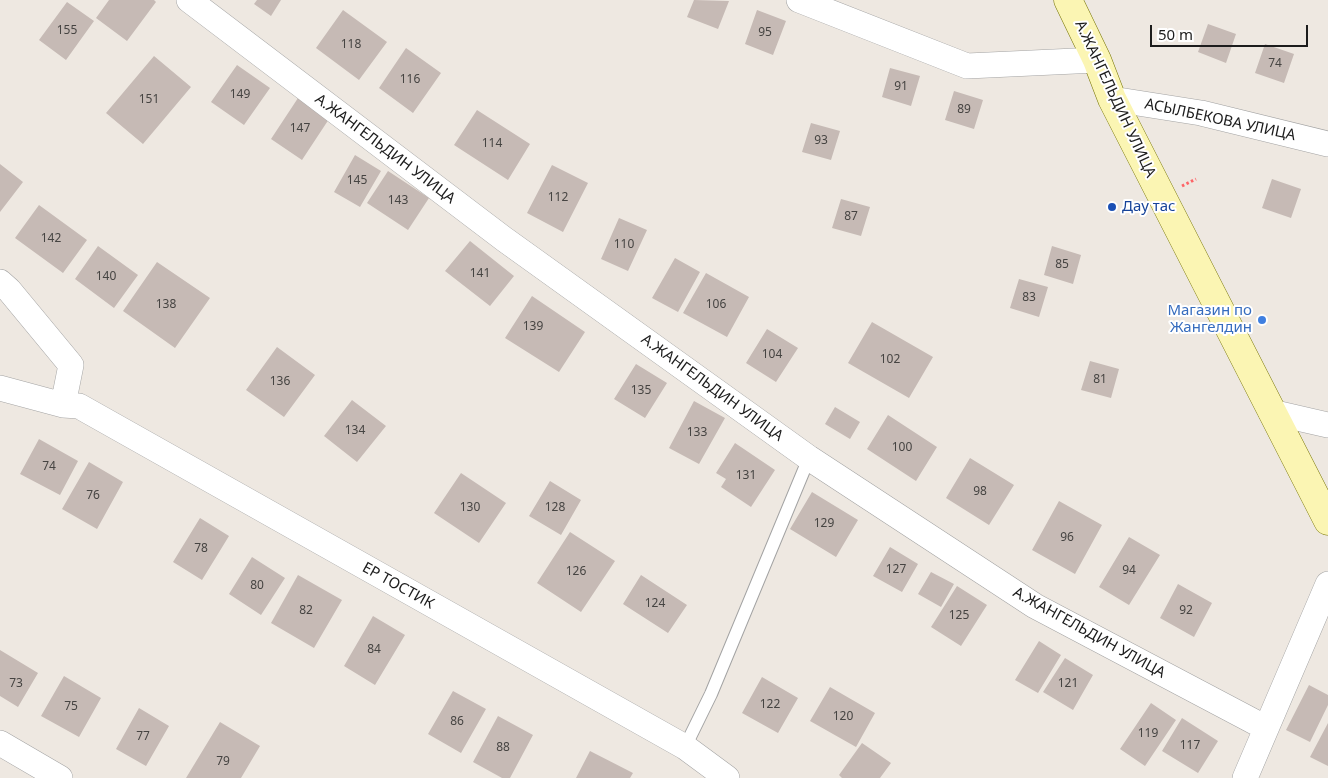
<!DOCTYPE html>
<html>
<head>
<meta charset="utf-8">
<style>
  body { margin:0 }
  #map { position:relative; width:1328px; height:778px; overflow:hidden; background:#eee8e1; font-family:"Noto Sans",sans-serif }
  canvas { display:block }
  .scale { position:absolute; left:1150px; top:25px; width:158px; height:22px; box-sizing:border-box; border:2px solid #1c1c1c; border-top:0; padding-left:6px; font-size:15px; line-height:18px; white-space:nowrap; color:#1c1c1c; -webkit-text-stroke:4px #fff; paint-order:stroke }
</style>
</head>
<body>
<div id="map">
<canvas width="1328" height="778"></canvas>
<div class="scale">50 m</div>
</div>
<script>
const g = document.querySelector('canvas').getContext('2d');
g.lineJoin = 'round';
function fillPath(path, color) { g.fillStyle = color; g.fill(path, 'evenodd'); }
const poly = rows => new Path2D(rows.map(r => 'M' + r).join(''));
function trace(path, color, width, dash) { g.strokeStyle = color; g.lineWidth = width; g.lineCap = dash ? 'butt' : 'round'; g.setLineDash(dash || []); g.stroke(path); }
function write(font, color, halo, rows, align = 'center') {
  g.font = font + ' "Noto Sans",sans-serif'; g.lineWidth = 4; g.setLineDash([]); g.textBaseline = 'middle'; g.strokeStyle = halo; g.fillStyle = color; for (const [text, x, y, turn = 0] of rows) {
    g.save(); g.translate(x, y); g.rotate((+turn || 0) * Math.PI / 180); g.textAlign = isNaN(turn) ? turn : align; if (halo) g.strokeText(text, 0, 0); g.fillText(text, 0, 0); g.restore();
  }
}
const building = poly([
  [109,0,154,0,156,2,127,41,96,18],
  [257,0,281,0,271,16,254,4],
  [694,0,729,1,718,29,687,17],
  [67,2,94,21,66,60,39,40],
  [343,10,387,42,359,80,316,48],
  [757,10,786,21,773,55,745,44],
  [1208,24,1236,34,1226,63,1198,52],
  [1265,44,1294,54,1284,83,1255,73],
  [406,48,441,73,413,113,379,88],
  [154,56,191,87,143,144,106,113],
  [237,65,270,88,244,125,211,102],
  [890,68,920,76,911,106,882,97],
  [954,91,983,100,974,129,945,120],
  [298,98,329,119,302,160,271,139],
  [477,110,530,144,508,180,454,145],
  [811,123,840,131,831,160,802,152],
  [355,155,381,171,360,207,334,192],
  [0,164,23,182,0,212],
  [552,165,588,183,563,232,527,213],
  [388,171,429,198,408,230,367,203],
  [1272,179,1301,189,1291,218,1262,208],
  [841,199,870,207,861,236,832,228],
  [39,205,87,240,63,273,15,238],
  [619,218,647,230,628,271,601,259],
  [470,241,514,276,490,306,445,271],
  [98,246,138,275,114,308,75,279],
  [1052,246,1081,255,1073,284,1044,275],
  [675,258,700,272,678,312,652,298],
  [157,262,210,298,175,348,123,311],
  [706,273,749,297,727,337,683,313],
  [1019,279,1048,287,1039,317,1010,308],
  [532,296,585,332,559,372,505,338],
  [872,322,933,357,909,398,848,363],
  [767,329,798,348,776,382,746,363],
  [277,347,315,375,284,417,246,390],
  [1090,361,1119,369,1111,398,1081,390],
  [636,364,667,383,645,418,614,399],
  [352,400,386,426,357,462,324,436],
  [694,401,725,418,699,464,669,448],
  [835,407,860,422,850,439,825,424],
  [888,415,937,447,916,481,867,449],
  [39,439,78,461,60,495,20,474],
  [735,443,775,470,751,507,721,487,726,479,716,473],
  [970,458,1014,485,989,525,946,498],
  [89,462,123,482,97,529,62,509],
  [461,473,506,503,479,543,434,513],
  [550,481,581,500,561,535,529,516],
  [812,492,858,520,836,557,790,529],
  [1059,501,1102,525,1075,574,1032,550],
  [200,518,229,536,202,580,173,562],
  [570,532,615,561,581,612,537,583],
  [1129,537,1160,555,1129,605,1099,587],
  [890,547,918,564,902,592,873,576],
  [252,557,285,578,261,615,229,594],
  [931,572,954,584,941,607,918,594],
  [298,575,342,600,314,648,271,623],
  [641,575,687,605,668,633,623,604],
  [1178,584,1212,603,1194,637,1160,618],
  [957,586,987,605,961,646,931,627],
  [373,616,405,635,375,685,344,666],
  [1039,641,1061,655,1038,693,1015,680],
  [0,650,38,673,18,707,0,696],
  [1065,658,1093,675,1073,710,1043,692],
  [64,676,101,698,79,737,41,716],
  [762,677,798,698,778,733,742,713],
  [1309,685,1328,695,1328,705,1310,742,1286,730],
  [830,687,875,713,856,747,810,721],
  [453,691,486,709,461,753,428,734],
  [1151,703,1176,720,1145,766,1120,749],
  [139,708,169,726,146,766,116,749],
  [498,716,533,735,510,778,502,778,473,762],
  [1182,718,1218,741,1198,773,1162,751],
  [220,722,260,746,241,778,186,778],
  [1328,723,1328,766,1310,757],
  [862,743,891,763,880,778,842,778,839,775],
  [590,751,633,773,630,778,576,778]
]);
const path = poly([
  [1182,186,1196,179]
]);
const lane = poly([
  [685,747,711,694,809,458]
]);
const street = poly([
  [189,0,504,239,809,458,1035,606,1266,728],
  [799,0,967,66,1097,60],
  [1112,99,1201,113,1328,144],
  [0,282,9,290,71,365,63,405],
  [0,388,63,405,79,406,685,747,727,778],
  [1271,412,1328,425],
  [0,743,60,778],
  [1245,778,1328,584]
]);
const secondary = poly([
  [1068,0,1097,60,1112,99,1328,521]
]);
const markers = [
  [1112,207,5,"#1a4fb4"],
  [1262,320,5,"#3f7fe0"]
];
const numberNames = [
  ["155",67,31],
  ["95",765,33],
  ["118",351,45],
  ["74",1275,64],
  ["116",410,80],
  ["91",901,87],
  ["149",240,95],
  ["151",149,100],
  ["89",964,110],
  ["147",300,129],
  ["93",821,141],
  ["114",492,144],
  ["145",357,181],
  ["112",558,198],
  ["143",398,201],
  ["87",851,217],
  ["142",51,239],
  ["110",624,245],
  ["85",1062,265],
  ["141",480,274],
  ["140",106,277],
  ["83",1029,298],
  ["138",166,305],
  ["106",716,305],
  ["139",533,327],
  ["104",772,355],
  ["102",890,360],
  ["81",1100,380],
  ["136",280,382],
  ["135",641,391],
  ["134",355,431],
  ["133",697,433],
  ["100",902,448],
  ["74",49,467],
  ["131",746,476],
  ["98",980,492],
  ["76",93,496],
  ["130",470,508],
  ["128",555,508],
  ["129",824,524],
  ["96",1067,538],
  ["78",201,549],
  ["127",896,570],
  ["94",1129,571],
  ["126",576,572],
  ["80",257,586],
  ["124",655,604],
  ["82",306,611],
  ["92",1186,611],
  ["125",959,616],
  ["84",374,650],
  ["73",16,684],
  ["121",1068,684],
  ["122",770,705],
  ["75",71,707],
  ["120",843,717],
  ["86",457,722],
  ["119",1148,734],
  ["77",143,737],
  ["117",1190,746],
  ["88",503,748],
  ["79",223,762]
];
const streetNames = [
  ["А.ЖАНГЕЛЬДИН УЛИЦА",1115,99,65],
  ["АСЫЛБЕКОВА УЛИЦА",1220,120,12],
  ["А.ЖАНГЕЛЬДИН УЛИЦА",385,149,37],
  ["А.ЖАНГЕЛЬДИН УЛИЦА",712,388,36],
  ["ЕР ТОСТИК",398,586,29],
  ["А.ЖАНГЕЛЬДИН УЛИЦА",1089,633,29]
];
const transitNames = [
  ["Дау тас",1122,207]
];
const shopNames = [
  ["Магазин по",1252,311],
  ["Жангелдин",1252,328]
];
fillPath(building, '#c6bab5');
trace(lane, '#a3a3a3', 14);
trace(street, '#a3a3a3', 26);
trace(secondary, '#747202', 29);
trace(path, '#fd6467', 3, [2.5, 2.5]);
trace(lane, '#fff', 12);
trace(street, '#fff', 25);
trace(secondary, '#fbf5b3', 28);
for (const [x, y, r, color] of markers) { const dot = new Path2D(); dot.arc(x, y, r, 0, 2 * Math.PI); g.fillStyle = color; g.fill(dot); trace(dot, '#fff', 2); }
write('12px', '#464442', null, numberNames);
write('15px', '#1c1c1c', '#fff', streetNames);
write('15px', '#164399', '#fff', transitNames, 'left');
write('15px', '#366cbe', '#fff', shopNames, 'right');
</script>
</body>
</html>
